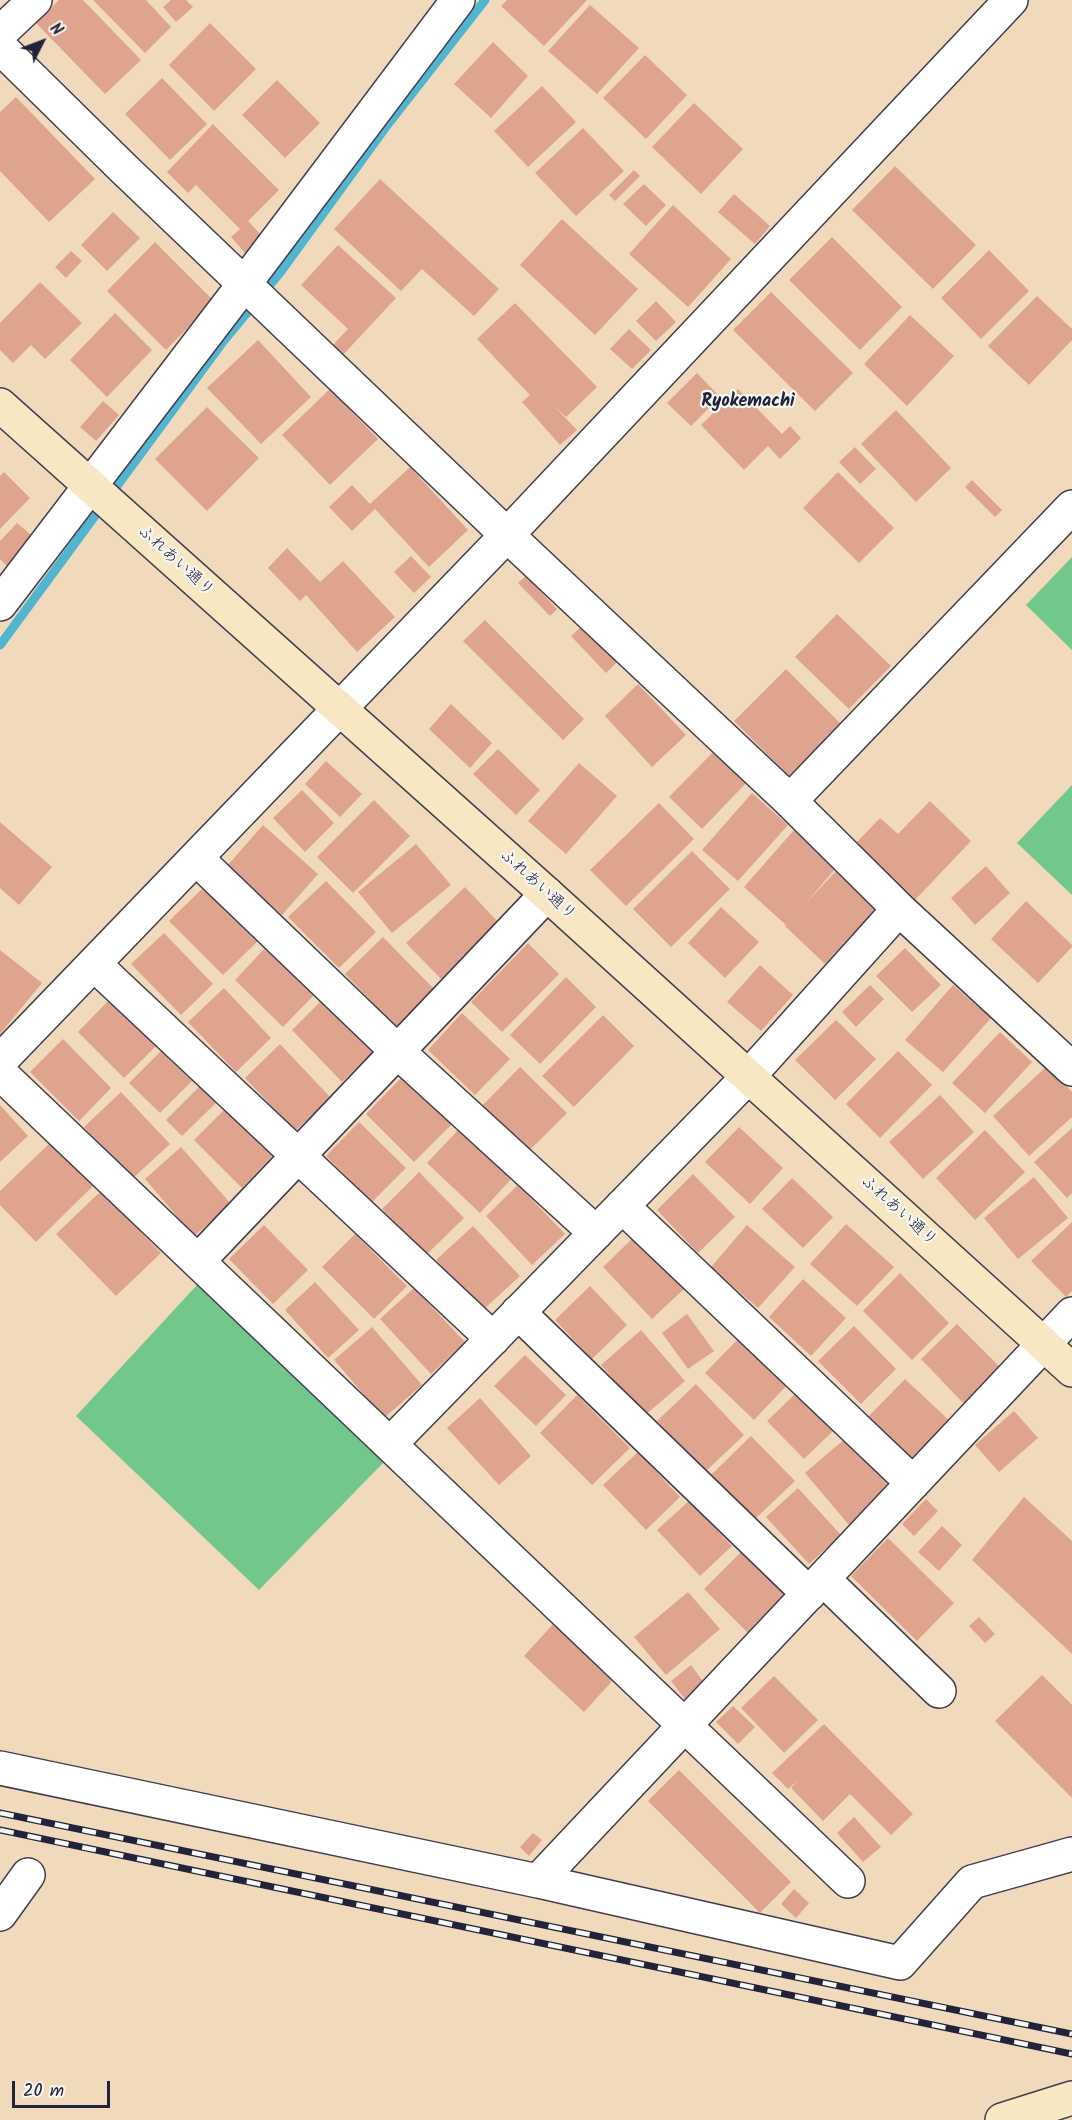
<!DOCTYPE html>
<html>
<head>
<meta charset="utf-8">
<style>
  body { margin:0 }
  #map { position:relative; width:1072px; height:2120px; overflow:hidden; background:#f1dabb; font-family:Kalam,sans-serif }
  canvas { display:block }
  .north { position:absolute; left:12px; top:12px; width:60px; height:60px; -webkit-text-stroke:4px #f6f6f2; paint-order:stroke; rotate:48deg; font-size:16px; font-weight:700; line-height:24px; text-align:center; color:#22223b }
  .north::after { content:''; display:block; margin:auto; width:21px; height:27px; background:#22223b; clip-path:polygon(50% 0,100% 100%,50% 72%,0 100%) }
  .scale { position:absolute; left:12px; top:2081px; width:98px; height:27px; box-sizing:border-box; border:3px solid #22223b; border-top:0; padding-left:8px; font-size:18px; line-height:21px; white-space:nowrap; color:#22223b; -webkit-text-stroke:4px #f6f6f2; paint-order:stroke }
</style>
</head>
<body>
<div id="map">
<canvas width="1072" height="2120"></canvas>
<div class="north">N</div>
<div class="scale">20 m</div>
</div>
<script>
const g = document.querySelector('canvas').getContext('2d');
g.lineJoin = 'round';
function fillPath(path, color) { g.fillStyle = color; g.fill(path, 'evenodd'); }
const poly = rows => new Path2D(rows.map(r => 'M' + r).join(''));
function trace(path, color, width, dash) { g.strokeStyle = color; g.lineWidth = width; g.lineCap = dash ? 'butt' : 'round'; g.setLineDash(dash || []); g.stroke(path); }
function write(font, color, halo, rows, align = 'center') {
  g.font = font + ' Kalam,"Klee One",sans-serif'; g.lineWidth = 4.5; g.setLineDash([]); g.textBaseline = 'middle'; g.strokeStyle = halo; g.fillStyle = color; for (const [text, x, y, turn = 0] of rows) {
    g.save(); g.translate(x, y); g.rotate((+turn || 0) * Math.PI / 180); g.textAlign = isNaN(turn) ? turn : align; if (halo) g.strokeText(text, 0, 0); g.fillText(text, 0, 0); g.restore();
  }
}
const green = poly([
  [1072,557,1072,650,1026,605],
  [1072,785,1072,895,1017,843],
  [197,1285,385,1461,259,1590,76,1416]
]);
const stream = poly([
  [0,645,222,343,279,274,385,128,485,0]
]);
const building = poly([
  [59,0,83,0,141,60,105,94,36,23],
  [93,0,146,0,171,27,145,53],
  [171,0,186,0,193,7,176,22,163,7],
  [507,0,587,0,544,46,501,6],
  [590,5,639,48,597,94,548,51],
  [210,23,256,69,214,111,169,65],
  [493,42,528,76,491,118,454,84],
  [645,55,687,95,646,139,603,98],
  [162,78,207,124,170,160,125,114],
  [277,80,320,123,285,158,242,115],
  [542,86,576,122,528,167,494,131],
  [16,97,95,179,49,222,0,171,0,112],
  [694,103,743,149,701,194,652,147],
  [213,124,279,190,248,221,263,237,245,253,231,237,240,229,196,185,188,193,167,172],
  [583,128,624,171,576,216,535,173],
  [895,166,976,245,933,289,852,210],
  [634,170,640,176,615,201,609,195],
  [380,179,499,289,474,316,422,269,401,291,334,229],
  [644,184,666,205,646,226,623,204],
  [734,194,770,226,755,244,718,212],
  [673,205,731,259,688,307,629,254],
  [113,212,140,238,107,271,81,245],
  [562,219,638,289,595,335,520,265],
  [832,237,902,307,860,350,789,280],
  [155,242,214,301,166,350,107,291],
  [338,245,396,298,342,356,332,346,348,329,301,285],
  [989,250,1029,291,981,339,941,298],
  [71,251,82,261,66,278,55,267],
  [40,282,82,323,45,359,31,345,13,363,0,350,0,323],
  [771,292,853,373,815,411,733,330],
  [1037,296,1072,329,1072,340,1029,385,988,346],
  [656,301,676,322,656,341,636,321],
  [515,303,597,387,566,417,553,405,577,430,560,445,522,402,530,395,477,339],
  [115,313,152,350,107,397,70,360],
  [910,315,954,356,907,406,864,364],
  [629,329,651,350,632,369,610,349],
  [258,340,311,397,261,444,207,388],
  [697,373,720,397,691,426,667,403],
  [330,389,378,439,330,485,282,435],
  [738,389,782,434,790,426,801,438,780,459,768,446,744,470,701,425],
  [103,401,119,415,96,441,80,427],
  [207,407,259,458,207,511,155,459],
  [896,410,951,468,916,502,861,444],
  [855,447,876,469,860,484,839,462],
  [410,467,468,530,429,567,375,509,352,531,329,507,352,485,370,504],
  [4,472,30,498,0,529,0,476],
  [838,472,894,528,859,563,803,508],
  [972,480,1002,510,995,517,965,487],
  [17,523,35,538,8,567,0,559,0,541],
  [287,548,320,582,343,561,395,617,357,652,306,595,300,601,268,568],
  [411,556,431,577,414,593,394,572],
  [526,576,557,609,550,616,518,583],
  [837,614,891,666,849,709,795,657],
  [485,620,584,719,563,740,463,641],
  [583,625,618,661,606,673,571,636],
  [786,669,841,724,789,776,734,721],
  [638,684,686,735,652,767,605,716],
  [451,704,492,743,470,768,429,729],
  [498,749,540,790,516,815,473,774],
  [715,750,748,781,702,829,669,797],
  [326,761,362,794,340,817,305,784],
  [579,763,617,796,566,854,528,821],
  [302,790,334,823,305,852,273,818],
  [752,793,788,825,738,881,702,850],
  [374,800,410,836,353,893,317,857],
  [930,801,971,841,915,900,856,843,880,818,898,834],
  [659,803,694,839,626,906,590,870],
  [0,822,52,867,19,905,0,888],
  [263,825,318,874,282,915,227,866],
  [794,830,836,868,806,903,837,870,878,907,825,964,785,926,786,925,744,887],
  [416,844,451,885,392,933,358,892],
  [692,851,730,889,671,947,633,909],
  [986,866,1010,893,975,925,951,898],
  [326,881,376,932,339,968,288,917],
  [207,884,260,939,223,975,169,921],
  [465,887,499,923,441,979,406,943],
  [1026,901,1072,945,1072,947,1038,983,991,939],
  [721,907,759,942,725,978,688,943],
  [164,933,213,984,181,1015,131,964],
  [383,937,434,989,396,1027,345,974],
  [528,943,559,974,502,1032,471,1002],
  [267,946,316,993,283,1027,235,980],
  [905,948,941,985,912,1012,876,976],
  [0,950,42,983,0,1034],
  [760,965,793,995,761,1031,727,1002],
  [566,977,596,1007,540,1064,510,1035],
  [870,985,884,999,856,1027,842,1012],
  [953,985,991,1018,943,1072,905,1040],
  [224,988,271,1038,236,1072,188,1022],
  [324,998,375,1050,342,1082,292,1030],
  [110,999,156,1046,124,1078,78,1032],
  [462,1013,510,1059,475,1095,428,1050],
  [603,1015,634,1046,574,1107,542,1076],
  [836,1020,876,1059,835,1100,795,1060],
  [1000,1032,1032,1062,985,1113,952,1083],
  [63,1039,111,1088,79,1121,30,1072],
  [280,1044,331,1098,295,1131,245,1078],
  [161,1051,192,1081,160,1113,129,1083],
  [898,1051,932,1085,880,1138,846,1104],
  [1047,1066,1072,1092,1072,1117,1029,1156,993,1116],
  [520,1067,567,1113,529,1151,482,1106],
  [403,1076,452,1124,414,1162,366,1114],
  [201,1085,217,1102,182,1136,166,1120],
  [121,1092,170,1144,133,1178,84,1127],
  [940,1095,974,1132,923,1179,889,1142],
  [0,1105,28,1136,0,1162],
  [225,1109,273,1155,242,1188,194,1140],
  [359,1122,406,1168,372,1202,326,1156],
  [739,1127,783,1168,750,1204,705,1162],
  [460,1128,513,1177,480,1213,427,1163],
  [1072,1128,1072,1193,1067,1198,1034,1162],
  [985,1130,1025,1172,975,1220,936,1178],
  [52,1141,94,1185,36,1242,0,1205,0,1191],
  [181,1147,231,1204,194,1236,145,1179],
  [419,1172,464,1218,426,1255,382,1209],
  [693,1174,735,1217,698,1253,657,1210],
  [1034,1177,1068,1218,1018,1259,984,1218],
  [792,1178,833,1217,803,1248,762,1209],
  [518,1185,565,1234,532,1265,486,1216],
  [101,1191,161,1253,116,1296,56,1234],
  [1072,1222,1072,1291,1066,1297,1031,1261],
  [846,1224,894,1267,857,1306,810,1264],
  [264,1225,308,1270,273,1304,229,1259],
  [747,1225,795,1267,758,1308,711,1267],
  [473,1226,520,1276,483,1310,436,1260],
  [355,1234,407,1286,374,1319,322,1267],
  [636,1235,686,1287,652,1319,603,1267],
  [900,1273,949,1323,912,1360,863,1311],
  [803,1279,846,1318,811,1356,769,1317],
  [315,1282,359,1330,328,1358,285,1310],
  [590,1286,627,1325,592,1359,555,1320],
  [414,1288,465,1342,431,1374,380,1319],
  [687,1314,714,1351,688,1369,662,1333],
  [957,1324,1003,1370,966,1406,921,1359],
  [854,1326,896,1369,861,1404,818,1361],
  [372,1327,422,1385,384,1418,334,1360],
  [641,1330,685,1381,644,1416,601,1365],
  [741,1336,789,1383,754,1420,705,1373],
  [525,1355,566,1395,536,1426,494,1386],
  [905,1379,951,1422,913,1462,867,1418],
  [696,1384,744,1435,705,1472,657,1421],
  [796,1393,833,1431,804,1459,767,1421],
  [577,1395,630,1448,592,1485,540,1433],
  [480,1398,531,1456,499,1485,447,1428],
  [1014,1411,1038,1438,999,1472,975,1445],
  [751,1436,795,1481,754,1520,711,1475],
  [848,1436,892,1489,849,1525,805,1473],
  [638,1452,680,1497,646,1530,603,1485],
  [798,1488,841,1535,809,1564,766,1517],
  [1024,1497,1072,1541,1072,1654,972,1560],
  [926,1499,938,1511,914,1536,902,1524],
  [689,1501,732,1546,700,1576,657,1530],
  [942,1526,962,1545,939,1571,918,1552],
  [888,1538,954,1603,917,1641,851,1576],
  [742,1551,787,1597,749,1634,704,1589],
  [688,1592,720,1629,666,1675,634,1637],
  [979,1617,995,1634,985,1643,969,1626],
  [554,1623,614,1679,584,1712,524,1656],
  [691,1665,705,1684,685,1699,671,1681],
  [1042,1675,1072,1705,1072,1798,995,1721],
  [774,1676,818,1720,784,1753,741,1708],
  [733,1706,755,1727,738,1744,716,1722],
  [824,1724,913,1814,891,1835,850,1794,823,1821,791,1788,798,1780,788,1789,772,1773],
  [679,1770,791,1882,760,1913,648,1801],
  [854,1817,881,1847,863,1862,837,1833],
  [533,1833,542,1840,529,1856,520,1847],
  [794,1889,809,1903,796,1918,781,1904]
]);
const street = poly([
  [0,33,35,0],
  [0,47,123,168,507,535,790,801,899,909,1072,1069],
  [0,604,245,283,458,0],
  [790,801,1072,507],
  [196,858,397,1051,596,1233],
  [94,964,493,1339],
  [0,1061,507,535,1011,0],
  [0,1073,848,1881],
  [622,1206,913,1483],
  [198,1261,547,894],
  [518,1312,809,1594],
  [390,1444,748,1077,899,909],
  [823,1579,939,1691],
  [0,1768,538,1881,1072,1314],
  [538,1881,900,1963,972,1882,1072,1854],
  [0,1914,28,1875]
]);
const secondary = poly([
  [0,405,547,894,1072,1370],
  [1002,2120,1072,2098]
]);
const rail = poly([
  [0,1813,1072,2034],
  [0,1830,1072,2054]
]);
const streetNames = [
  ["ふれあい通り",175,562,42],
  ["ふれあい通り",537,886,42],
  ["ふれあい通り",898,1212,42]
];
const neighbourhoodNames = [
  ["Ryokemachi",748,403]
];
fillPath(green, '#72c88c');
trace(stream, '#51b5cf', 9);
fillPath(building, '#dea48d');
trace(street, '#413e4e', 36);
trace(secondary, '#413e4e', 36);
trace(street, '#fff', 33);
trace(secondary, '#f7e8c3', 33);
trace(rail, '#22223b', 7);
trace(rail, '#f6f6f2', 4.5, [14]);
write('16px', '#22223b', '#f6f6f2', streetNames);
write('bold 18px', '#22223b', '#f6f6f2', neighbourhoodNames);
</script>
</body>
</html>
